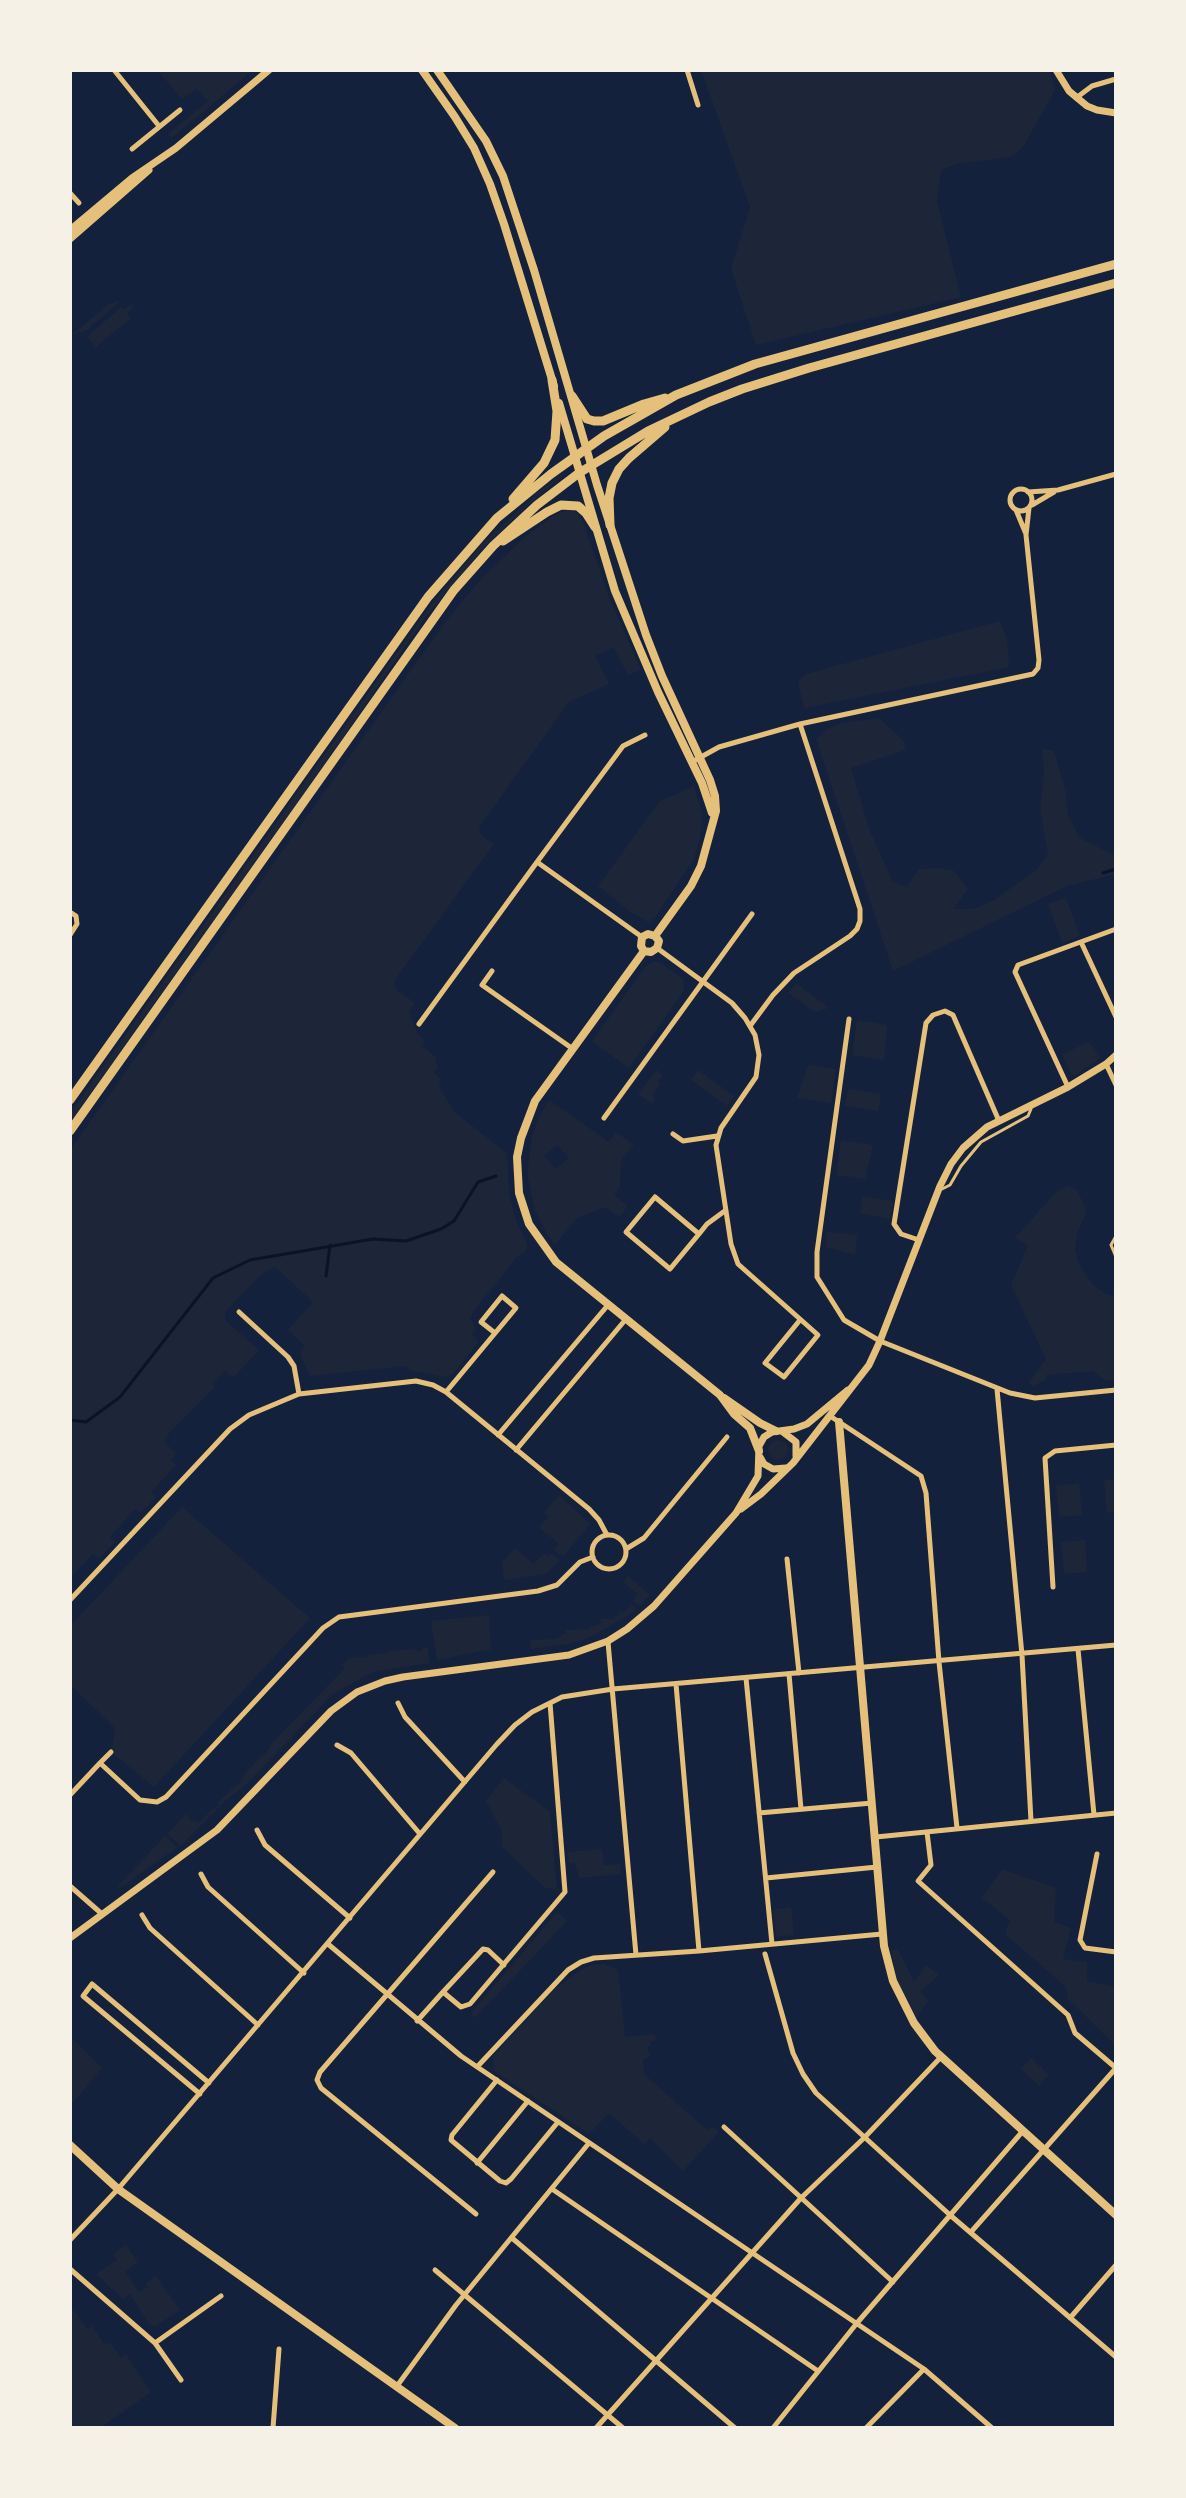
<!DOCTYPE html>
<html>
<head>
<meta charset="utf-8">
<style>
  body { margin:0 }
  #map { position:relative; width:1186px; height:2498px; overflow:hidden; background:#14213d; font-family:"Work Sans",sans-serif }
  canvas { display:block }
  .frame { position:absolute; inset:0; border:72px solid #f6f1e7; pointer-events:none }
</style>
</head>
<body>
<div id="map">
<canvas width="1186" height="2498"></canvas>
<div class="frame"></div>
</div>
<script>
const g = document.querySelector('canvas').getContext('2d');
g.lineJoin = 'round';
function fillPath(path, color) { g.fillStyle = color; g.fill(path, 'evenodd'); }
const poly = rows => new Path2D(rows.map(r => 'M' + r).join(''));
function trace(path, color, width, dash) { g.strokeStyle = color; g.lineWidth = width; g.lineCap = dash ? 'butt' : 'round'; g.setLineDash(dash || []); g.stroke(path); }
const green = poly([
  [157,70,253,70,172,138,168,134,208,101,197,89,182,99],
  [701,70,1049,70,1055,90,1023,147,1011,157,957,164,941,170,937,201,961,297,756,345,731,269,750,207],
  [122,300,87,330,81,333,79,331,75,335,74,333,109,304],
  [131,304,134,308,127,313,130,319,96,347,88,338,89,335,121,307,124,309],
  [564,473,565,474,530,503,484,547,424,619,331,755,70,1122,70,1113,430,606,482,544,541,490],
  [569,510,578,514,583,522,610,600,641,670,628,675,613,647,595,656,609,684,569,702,479,827,481,835,494,844,394,981,397,990,415,1003,409,1012,418,1035,425,1041,422,1046,436,1057,435,1062,438,1067,434,1073,441,1079,439,1086,454,1112,507,1153,509,1195,517,1223,528,1245,525,1252,516,1258,474,1311,470,1318,475,1328,472,1334,477,1339,477,1344,453,1374,445,1377,409,1370,408,1367,405,1366,311,1376,309,1374,300,1354,305,1346,288,1330,313,1302,275,1267,261,1275,225,1312,225,1320,259,1350,235,1376,231,1376,225,1371,212,1384,215,1387,168,1434,169,1436,164,1442,176,1453,171,1460,176,1465,151,1492,156,1497,141,1513,135,1509,110,1537,115,1542,99,1559,93,1554,70,1578,70,1150,446,621,482,578,526,536,556,514],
  [1000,621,1007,639,1009,667,804,708,798,682,806,674],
  [879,718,904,741,905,750,851,768,869,829,893,882,907,887,919,869,939,868,954,871,968,889,953,909,973,909,994,900,1035,871,1048,855,1040,809,1044,771,1042,748,1054,751,1066,793,1068,815,1080,838,1116,856,1116,874,1067,886,893,971,816,739,827,729,842,723],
  [694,786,702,815,700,837,694,859,656,916,649,922,646,921,632,913,598,886,660,801],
  [1066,898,1080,936,1062,943,1048,904],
  [654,961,661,963,683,979,684,991,629,1068,592,1041,645,967],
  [797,984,829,1008,815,1012,788,993],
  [857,1020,887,1025,884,1060,852,1055],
  [1089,1042,1101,1057,1076,1075,1072,1075,1062,1054],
  [808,1065,836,1069,831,1103,797,1098],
  [656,1070,663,1075,658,1081,660,1084,653,1094,655,1100,652,1104,638,1094],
  [698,1070,734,1096,727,1106,691,1080],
  [848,1089,881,1094,878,1111,845,1106],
  [549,1100,609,1142,616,1132,634,1145,621,1160,620,1187,614,1195,628,1206,619,1217,606,1207,577,1218,555,1245,546,1232,535,1210,527,1174,532,1136,539,1117],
  [557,1145,569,1158,556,1169,544,1156],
  [841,1140,873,1145,865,1179,836,1175],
  [1069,1186,1077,1190,1087,1211,1077,1233,1075,1249,1079,1264,1093,1285,1106,1294,1116,1296,1116,1380,1104,1380,1093,1371,1046,1375,1047,1379,1032,1387,1029,1382,1046,1359,1011,1285,1028,1245,1015,1238,1057,1191],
  [862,1196,893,1201,890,1219,860,1213],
  [827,1232,857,1235,855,1255,826,1247],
  '768 1450a10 10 0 1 1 20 0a10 10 0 1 1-20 0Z',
  [1116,1479,1116,1512,1107,1513,1104,1480],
  [1079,1483,1082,1515,1059,1517,1056,1486],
  [559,1495,590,1524,563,1557,554,1550,559,1544,539,1528,548,1517,544,1513],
  [182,1507,310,1618,154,1787,111,1752,115,1728,70,1685,70,1626],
  [1085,1540,1087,1572,1064,1574,1061,1542],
  [515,1548,534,1564,544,1553,549,1557,551,1553,560,1560,546,1574,504,1580,502,1563],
  [628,1576,650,1595,639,1606,633,1601,637,1594,623,1582],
  [631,1604,636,1608,630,1614,591,1637,569,1644,531,1649,530,1640,555,1639,566,1633,566,1630,590,1629,591,1627,601,1624,600,1619,614,1619,615,1616,619,1615,618,1610,623,1613],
  [489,1615,491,1649,437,1660,431,1621],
  [422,1648,428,1648,429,1663,373,1672,333,1694,246,1785,227,1799,181,1846,167,1834,186,1814,191,1820,200,1822,213,1808,215,1809,219,1805,217,1803,243,1779,242,1777,262,1755,264,1756,273,1742,345,1668,342,1665,349,1658,368,1657,369,1655,387,1653,387,1651,415,1649,416,1651,422,1651],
  [504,1778,550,1812,557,1889,545,1888,502,1847,502,1831,486,1801],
  [165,1836,178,1847,120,1888,118,1886],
  [602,1849,604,1865,620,1864,621,1874,579,1878,575,1863,569,1863,568,1852],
  [1002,1869,1056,1888,1054,1922,1071,1928,1063,1959,1087,1962,1087,1981,1116,1987,1116,2046,1068,1999,1066,1987,1005,1934,1010,1920,982,1898],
  [791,1908,794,1935,776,1937,773,1909],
  [557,1912,567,1921,475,2018,471,2013],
  [898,1949,914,1982,926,1965,939,1975,921,1991,928,2001,917,2017,896,1980,891,1951],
  [605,1964,618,1970,625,2037,655,2034,656,2040,650,2042,651,2045,647,2047,651,2056,643,2060,644,2074,707,2130,712,2126,719,2132,683,2171,650,2138,644,2144,609,2113,589,2134,494,2071,493,2056,554,1990,582,1969,591,1965],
  [70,2036,102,2068,70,2106],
  [1031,2058,1049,2075,1039,2086,1021,2069],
  [126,2245,138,2262,125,2272,139,2292,148,2287,146,2283,156,2276,180,2310,154,2327,148,2322,130,2294,123,2299,96,2274,117,2260,113,2254],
  [74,2310,87,2329,92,2326,105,2345,110,2342,121,2358,126,2354,151,2392,100,2428,70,2428,70,2313]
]);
const stream = poly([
  [1103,873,1116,869],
  [326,1276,330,1245],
  [70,1420,86,1422,120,1397,213,1278,250,1260,373,1239,406,1241,441,1229,454,1221,478,1182,496,1176]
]);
const service = poly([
  [942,1189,950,1185,961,1166,981,1142,1028,1116,1031,1109],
  [1116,1236,1111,1245,1116,1257]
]);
const minor = poly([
  [114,70,159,126],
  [687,70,698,105],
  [1076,98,1092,86,1116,79],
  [132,149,180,110],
  [70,193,79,203],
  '1010 500a11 11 0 1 1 22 0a11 11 0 1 1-22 0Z',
  [1028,492,1058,490,1116,474],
  [1032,505,1054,492],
  [1016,510,1026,534],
  [692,762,719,747,800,724,1033,674,1038,668,1039,660,1026,535,1029,508],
  [537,862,623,746,645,735],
  [70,912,76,916,77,924,70,935],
  [1081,942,1116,1017],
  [657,948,732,1003,745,1018,755,1035,759,1055,756,1077,721,1128,716,1145,731,1244,738,1264,818,1335,784,1377,765,1363,800,1320],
  [492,971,482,985,573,1049],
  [849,1019,817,1252,817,1277,844,1320,880,1341,1010,1393,1035,1398,1116,1390],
  [419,1024,537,862,642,937],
  [750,1026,773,995,794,973,850,936,857,929,860,921,860,909,800,724],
  [1106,1064,1116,1085],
  [1068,1087,1015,972,1018,965,1116,929],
  [604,1118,752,914],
  [673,1134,683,1141,717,1136],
  [655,1197,699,1234,670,1269,626,1232,655,1197],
  [699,1234,707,1224,726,1210],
  [919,1240,901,1234,894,1224,926,1023,933,1015,945,1011,953,1015,999,1121],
  [239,1312,288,1357,294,1366,299,1394],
  [997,1389,1022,1655,1031,1821],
  [446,1392,516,1308,502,1296,481,1322,495,1333],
  [830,1416,921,1476,926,1493,939,1662,957,1828],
  [498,1435,608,1305],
  [516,1450,626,1319],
  '592 1552a17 17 0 1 1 34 0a17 17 0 1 1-34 0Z',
  [626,1549,644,1538,727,1437],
  [787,1559,799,1673],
  [1053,1587,1045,1458,1055,1451,1116,1445],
  [70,1600,230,1429,249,1415,299,1394,416,1381,433,1385,446,1392,589,1509,599,1520,607,1535],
  [608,1642,636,1955],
  [1078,1649,1094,1815],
  [789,1674,801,1809],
  [746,1678,772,1944],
  [676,1684,699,1951],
  [398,1703,405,1717,465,1782],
  [337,1745,351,1753,420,1834],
  [100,1763,111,1752],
  [70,1795,100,1763,140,1800,157,1802,166,1797,323,1628,339,1617,538,1591,557,1585,580,1562,593,1557],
  [759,1813,872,1803],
  [257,1830,265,1845,350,1918],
  [927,1832,931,1865,918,1881,1068,2015,1075,2033,1116,2068],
  [876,1837,1116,1813],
  [1097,1854,1080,1940,1085,1948,1116,1952],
  [201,1874,208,1887,304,1973],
  [766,1878,877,1867],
  [70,1886,102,1914],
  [142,1915,150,1928,258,2025],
  [328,1944,461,2056,924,2369,992,2428],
  [765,1954,793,2053,803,2074,816,2093,950,2215,1116,2357],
  [443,1992,483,1949,488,1950,504,1965],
  [417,2021,443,1992,461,2007,470,2004,565,1892,550,1703],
  [477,2067,568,1970,581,1962,594,1958,699,1951,882,1934],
  [497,2080,452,2135,451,2140,500,2181,506,2183,511,2179,558,2122],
  [200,2094,83,1996,92,1984,209,2083],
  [724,2127,893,2282],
  [477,2163,528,2101],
  [552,2189,818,2371],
  [476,2214,321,2088,317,2080,320,2072,493,1872],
  [971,2232,1116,2068],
  [512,2238,735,2428],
  [70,2240,118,2189,497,1744,515,1725,532,1712,562,1697,613,1689,1116,1645],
  [70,2269,155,2343,181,2380],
  [435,2270,623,2428],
  [1070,2318,1116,2265],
  [155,2343,221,2296],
  [397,2386,456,2305,589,2143],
  [273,2428,279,2349],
  [596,2428,801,2198,864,2138,941,2057],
  [773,2428,857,2323,1022,2132],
  [866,2428,924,2369]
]);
const tertiary = poly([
  [1056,70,1069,91,1087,106,1097,110,1116,113],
  [70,230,132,178,176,148,269,70],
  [70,239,149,170],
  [783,1432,796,1442,796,1456],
  [760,1457,764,1464,773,1469,786,1468],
  [741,1509,761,1494,793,1463,869,1365,880,1341,940,1186,951,1164,963,1148,987,1127,1068,1087,1106,1064,1116,1055],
  [70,1938,217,1830,331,1711,357,1692,385,1681,403,1677,569,1655,608,1641,627,1629,654,1606,736,1513,758,1476,759,1446,764,1437,772,1432,794,1429,807,1424,848,1390]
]);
const secondary = poly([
  [422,70,455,117,474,148,490,184,504,224,554,386],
  [437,70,486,141,503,176,534,270,597,485,646,635,662,676,710,780,715,796,716,811,701,866,691,886,655,936],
  [559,403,615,591,658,692,702,783,712,813],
  [644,951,535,1101,521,1138,517,1157,519,1193,529,1224,556,1262,720,1395,734,1414,750,1428,759,1451],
  [644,951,641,946,642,937,648,934,655,936],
  [644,951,651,952,657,948,659,941,655,936],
  [724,1398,760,1423,776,1431],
  [839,1422,884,1946,893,1981,914,2023,935,2051,1116,2215],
  [70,2145,118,2189,455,2428]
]);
const trunk = poly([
  [572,396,587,419,594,421,603,421,644,404,665,398],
  [513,499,544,463,555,440,557,411,552,380],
  [610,525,609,498,612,483,619,469,629,458,665,427],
  [503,541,547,512,561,505,578,506,586,513,595,527],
  [70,1100,428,597,497,518,551,474,604,436,676,395,755,364,1116,264],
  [70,1131,454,590,493,546,537,505,579,473,648,431,709,402,742,389,809,368,1116,283]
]);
fillPath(green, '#1d2539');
trace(stream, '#0b132b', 3);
trace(service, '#e5c07b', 3);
trace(minor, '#e5c07b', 5);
trace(tertiary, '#e5c07b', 7);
trace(secondary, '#e5c07b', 8);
trace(trunk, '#e5c07b', 9);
</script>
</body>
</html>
